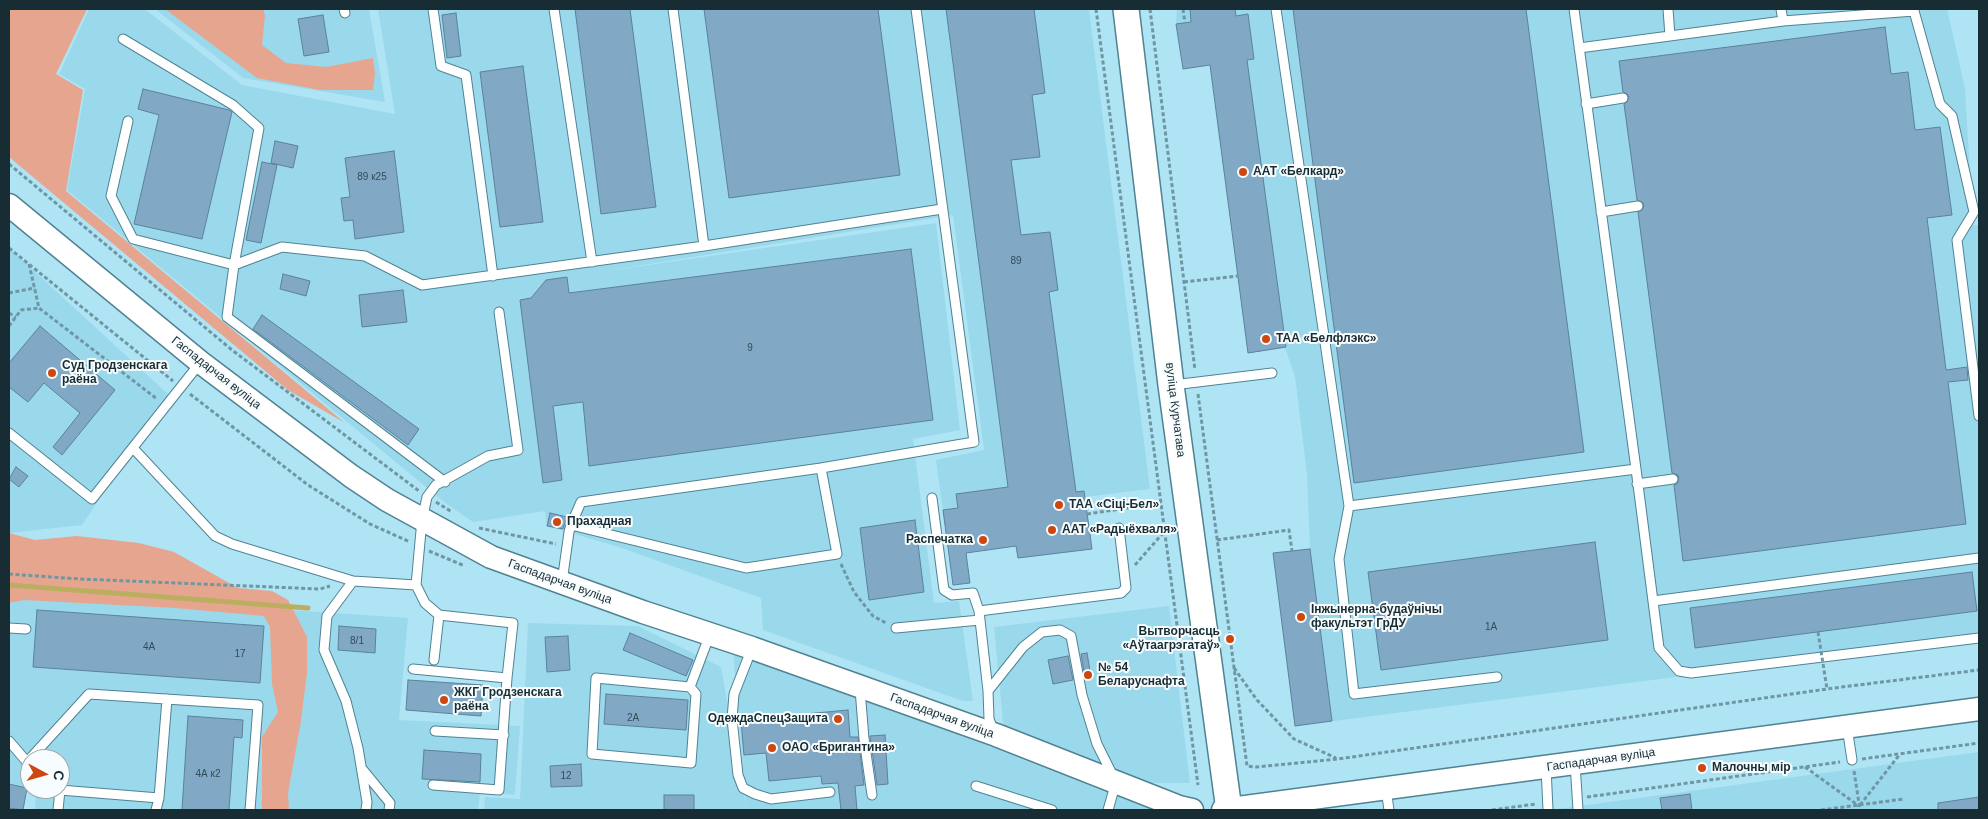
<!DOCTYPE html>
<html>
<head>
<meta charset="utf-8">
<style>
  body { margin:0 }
  #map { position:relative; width:1988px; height:819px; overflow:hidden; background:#afe4f5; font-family:Helvetica,sans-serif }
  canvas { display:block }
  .frame { position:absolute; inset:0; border:10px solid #182d33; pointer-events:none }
  .north { position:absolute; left:20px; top:749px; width:50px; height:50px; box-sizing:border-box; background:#f7fcfe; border:1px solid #9ea9ad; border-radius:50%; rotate:96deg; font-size:14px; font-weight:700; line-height:20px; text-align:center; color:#182d33 }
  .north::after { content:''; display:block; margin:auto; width:18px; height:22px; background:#cd470e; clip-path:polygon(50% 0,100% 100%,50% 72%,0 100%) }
</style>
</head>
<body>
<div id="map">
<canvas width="1988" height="819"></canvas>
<div class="frame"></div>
<div class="north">С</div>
</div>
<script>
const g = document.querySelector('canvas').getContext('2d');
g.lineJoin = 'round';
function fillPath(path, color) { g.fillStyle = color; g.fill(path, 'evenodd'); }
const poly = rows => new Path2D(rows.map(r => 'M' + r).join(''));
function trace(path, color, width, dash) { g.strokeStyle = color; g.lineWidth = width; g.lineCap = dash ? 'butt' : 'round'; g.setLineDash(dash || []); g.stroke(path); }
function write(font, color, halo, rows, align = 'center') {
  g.font = font + ' Helvetica,sans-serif'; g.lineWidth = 4; g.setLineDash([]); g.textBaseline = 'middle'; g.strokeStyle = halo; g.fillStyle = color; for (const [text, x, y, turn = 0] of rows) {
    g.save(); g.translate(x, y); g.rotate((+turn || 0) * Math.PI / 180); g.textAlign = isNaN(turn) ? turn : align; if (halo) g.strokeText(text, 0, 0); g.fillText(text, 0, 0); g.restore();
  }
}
const built = poly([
  [89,9,145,9,242,85,395,114,378,9,1089,9,1150,489,1085,497,1016,546,949,555,936,460,984,450,953,215,600,272,936,223,960,430,913,439,934,603,959,601,973,701,963,701,763,630,761,598,619,547,547,526,545,511,473,522,444,502,67,190,85,89,59,74],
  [155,9,369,9,385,102,243,78],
  [1177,9,1947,9,1965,88,1973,225,1979,225,1979,638,1295,726,1273,553,1310,548,1307,474,1295,376,1285,348,1248,353,1210,65,1183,69,1176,24],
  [9,248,169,395,82,525,9,533],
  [9,591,408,618,399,720,520,726,515,795,480,792,478,810,35,810,36,791,30,789,60,789,60,759,30,759,30,789,9,783],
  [1169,606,1190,783,1151,783,1133,779,1008,731,1003,722,994,627],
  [528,623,638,626,721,667,746,806,733,651,888,707,1152,810,484,810,485,797,520,799],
  [1979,752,1979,810,1550,810]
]);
const green = poly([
  [9,9,87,9,56,74,83,90,66,191,345,423,288,390,9,157],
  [165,9,263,9,265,16,262,45,286,63,326,67,373,58,375,73,373,90,320,90,257,78],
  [9,533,35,540,77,536,139,543,174,552,238,588,272,591,288,600,307,637,307,673,301,721,288,793,289,810,262,810,262,737,278,712,272,684,270,627,264,616,175,608,24,600,9,603]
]);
const stream = poly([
  [9,585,308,608]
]);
const building = poly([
  [575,9,630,9,656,207,601,214,575,9],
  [704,9,878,9,900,175,729,198,704,9],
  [946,9,1034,9,1045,93,1032,95,1040,157,1011,160,1021,235,1050,232,1058,290,1049,292,1076,492,1084,491,1092,549,1018,558,1016,546,966,553,970,583,953,585,943,510,958,508,956,494,1008,487,946,9],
  [1190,9,1235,9,1236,16,1248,14,1254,59,1247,60,1286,347,1248,353,1210,65,1183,69,1176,24,1191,22,1190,9],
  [1293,9,1526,9,1584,452,1354,483,1293,9],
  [456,13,461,56,447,58,442,15,456,13],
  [323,15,329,52,304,56,298,19,323,15],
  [1885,27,1891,74,1908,72,1915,130,1940,127,1952,215,1927,218,1946,370,1967,367,1968,380,1948,382,1966,524,1683,561,1674,485,1677,484,1679,479,1678,475,1672,473,1638,212,1642,210,1644,205,1642,202,1637,200,1624,104,1627,102,1629,97,1627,94,1623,92,1619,61,1885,27],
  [523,66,543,222,500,227,480,72,523,66],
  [143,89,229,110,232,112,202,239,134,224,159,115,138,109,143,89],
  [275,141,298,146,293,168,271,163,275,141],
  [394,151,404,232,355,239,353,220,344,221,341,198,350,197,345,158,394,151],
  [262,162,277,165,261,243,246,240,262,162],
  [911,249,933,420,589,466,583,402,553,406,562,480,543,483,520,300,531,298,546,280,567,277,569,293,911,249],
  [283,274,310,281,306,296,280,289,283,274],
  [403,290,407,322,362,327,359,295,403,290],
  [262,315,419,429,408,445,253,329,262,315],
  [40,326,115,390,62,455,53,447,80,413,44,383,28,402,9,387,9,363,40,326],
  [16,467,28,476,19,487,9,479,16,467],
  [550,513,567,517,563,529,547,526,550,513],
  [915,520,924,592,869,600,860,528,915,520],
  [1595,542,1608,640,1381,670,1368,572,1595,542],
  [1310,549,1332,721,1295,726,1273,553,1310,549],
  [1972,572,1977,611,1695,648,1690,608,1972,572],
  [37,610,264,626,260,683,33,667,37,610],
  [339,626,376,629,375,653,338,650,339,626],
  [630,633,693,660,686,676,623,650,630,633],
  [568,636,570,670,547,672,545,637,568,636],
  [1087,653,1091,677,1085,678,1081,654,1087,653],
  [1068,656,1073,680,1053,684,1048,660,1068,656],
  [408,680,483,685,481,716,406,710,408,680],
  [606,694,688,700,686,730,604,724,606,694],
  [848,710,850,737,858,737,864,785,855,786,857,810,841,810,838,783,822,784,821,776,769,781,766,753,744,755,741,720,848,710],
  [188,716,243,720,242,738,234,737,229,810,182,810,188,716],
  [885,735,888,784,877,785,870,736,885,735],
  [424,750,481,754,480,782,422,779,424,750],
  [581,764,582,786,551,787,550,766,581,764],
  [9,784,27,788,23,810,9,808,9,784],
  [1690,794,1692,810,1662,810,1660,798,1690,794],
  [664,795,694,795,694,810,664,810,664,795],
  [1979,797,1979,810,1938,810,1938,803,1979,797]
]);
const path = poly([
  [1096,9,1198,785],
  [1150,9,1195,370],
  [1183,9,1185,23],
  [9,164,232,350,419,491],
  [9,248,173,381],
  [29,264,39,308,157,399],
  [1184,282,1238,276],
  [9,293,35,288],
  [9,313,16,317],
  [9,326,21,310,39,308],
  [190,394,308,485,370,524,410,542],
  [1198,394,1247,766,1256,767,1338,759,1834,688,1979,670],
  [436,502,452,512],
  [1087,514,1161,503],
  [479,528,556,544],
  [1217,540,1289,530,1292,551],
  [429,551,465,566],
  [841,564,854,592,873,616,886,623],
  [1135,565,1164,532],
  [9,574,80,579,320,589,330,586],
  [1234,668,1257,700,1294,739,1336,758],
  [1862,759,1979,743],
  [1805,767,1859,806],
  [1854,771,1860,810],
  [1587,797,1840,762],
  [1860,805,1900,754],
  [1492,810,1536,804],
  [1821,810,1904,799]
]);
const service = poly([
  [344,9,345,13],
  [433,9,441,66,466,75,493,276],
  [554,9,592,262],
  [1276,9,1349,506,1636,469,1574,9],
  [1668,9,1670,36],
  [1781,9,1783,21],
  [123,39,233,105,259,128,234,265,282,247,365,256,422,285,704,246,673,9],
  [1579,48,1783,21,1914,11,1940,104,1952,116,1974,212,1957,240,1979,416],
  [1586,104,1623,98],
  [128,121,111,196,133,239,234,265,227,317,445,482],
  [1601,212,1638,206],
  [704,246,942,209],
  [1173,385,1272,373],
  [9,433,92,499,200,363],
  [133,448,215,536,232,544,353,581,416,585,425,603,439,615],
  [1636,469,1659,648,1679,671,1691,673,1979,638],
  [1637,484,1673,479],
  [932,498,944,590,952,595,973,593,979,611],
  [1349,506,1339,559,1354,694,1497,677],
  [571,525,581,502,821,468,974,442,916,9],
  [353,581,327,616,324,650,346,701,358,748,367,802,366,810],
  [562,582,569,532,571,525,746,568,837,554,821,468],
  [416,585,422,520,427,497,436,485,488,456,518,450,499,312],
  [1653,601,1979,558],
  [9,628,26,629],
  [896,628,980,620],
  [752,648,734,694,732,719,738,775,743,788,755,794,771,799,830,792],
  [413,669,507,678,513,623,439,615,434,660],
  [690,687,696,694,691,763,592,754,596,678,690,687,710,634],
  [860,689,864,739,872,795],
  [988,691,1023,647,1042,632,1060,630,1071,636,1082,695,1097,744,1116,782,1108,810],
  [1847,727,1852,760],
  [435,731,504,735],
  [994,732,989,719,988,691,979,611,1121,593,1126,588,1119,528],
  [9,741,27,762,89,694,258,705,250,810],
  [1575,763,1578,810],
  [1546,767,1548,810],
  [363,770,390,803,389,810],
  [433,785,499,790,507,678],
  [976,786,1052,810],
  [58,789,60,790,58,810],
  [1386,789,1389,810],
  [60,790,159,798,167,699],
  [156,810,159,798]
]);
const tertiary = poly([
  [9,205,200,362,351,476,387,500,491,557,643,612,752,648,996,735,1179,807,1192,810],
  [1223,810,1979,709]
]);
const secondary = poly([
  [1126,9,1171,385,1229,810]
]);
const pathBridge = poly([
  [1818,632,1827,689]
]);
const markers = [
  [1243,172,5,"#cd470e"],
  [1266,339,5,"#cd470e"],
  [52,373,5,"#cd470e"],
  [1059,505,5,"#cd470e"],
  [557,522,5,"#cd470e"],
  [1052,530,5,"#cd470e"],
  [983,540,5,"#cd470e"],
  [1301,617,5,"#cd470e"],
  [1230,639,5,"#cd470e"],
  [1088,675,5,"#cd470e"],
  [444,700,5,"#cd470e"],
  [838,719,5,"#cd470e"],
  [772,748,5,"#cd470e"],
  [1702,768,5,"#cd470e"]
];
const numberNames = [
  ["89 к25",372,177],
  ["89",1016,261],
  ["9",750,348],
  ["1А",1491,627],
  ["8/1",357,641],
  ["4А",149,647],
  ["17",240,654],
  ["2А",633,718],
  ["4А к2",208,774],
  ["12",566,776]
];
const poiNames = [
  ["ААТ «Белкард»",1253,172],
  ["ТАА «Белфлэкс»",1276,339],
  ["Суд Гродзенскага",62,366],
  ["раёна",62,380],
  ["ТАА «Сіці-Бел»",1069,505],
  ["Прахадная",567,522],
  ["ААТ «Радыёхваля»",1062,530],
  ["Распечатка",973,540,"right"],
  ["Інжынерна-будаўнічы",1311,610],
  ["факультэт ГрДУ",1311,624],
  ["Вытворчасць",1220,632,"right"],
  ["«Аўтаагрэгатаў»",1220,646,"right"],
  ["№ 54",1098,668],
  ["Беларуснафта",1098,682],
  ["ЖКГ Гродзенскага",454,693],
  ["раёна",454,707],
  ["ОдеждаСпецЗащита",828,719,"right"],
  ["ОАО «Бригантина»",782,748],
  ["Малочны мір",1712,768]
];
const streetNames = [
  ["Гаспадарчая вуліца",216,373,38],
  ["вуліца Курчатава",1175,410,83],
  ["Гаспадарчая вуліца",560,582,20],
  ["Гаспадарчая вуліца",942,716,20],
  ["Гаспадарчая вуліца",1601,760,-8]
];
fillPath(built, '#9ad9ec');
fillPath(green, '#e6a58f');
trace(stream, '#bcae61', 5);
fillPath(building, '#81a9c5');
trace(building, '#5b829c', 1);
trace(service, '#508392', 11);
trace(tertiary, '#508392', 25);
trace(secondary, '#508392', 28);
trace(path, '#6f97a3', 3, [4, 2.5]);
trace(service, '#fff', 9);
trace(tertiary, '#fff', 22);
trace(secondary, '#fff', 25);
trace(pathBridge, '#6f97a3', 3, [4, 2.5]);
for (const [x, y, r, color] of markers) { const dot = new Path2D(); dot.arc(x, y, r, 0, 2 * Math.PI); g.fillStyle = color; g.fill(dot); trace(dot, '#f7fcfe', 2); }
write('10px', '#324c58', null, numberNames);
write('bold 12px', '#182d33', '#f7fcfe', poiNames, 'left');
write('12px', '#182d33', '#f7fcfe', streetNames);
</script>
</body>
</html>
